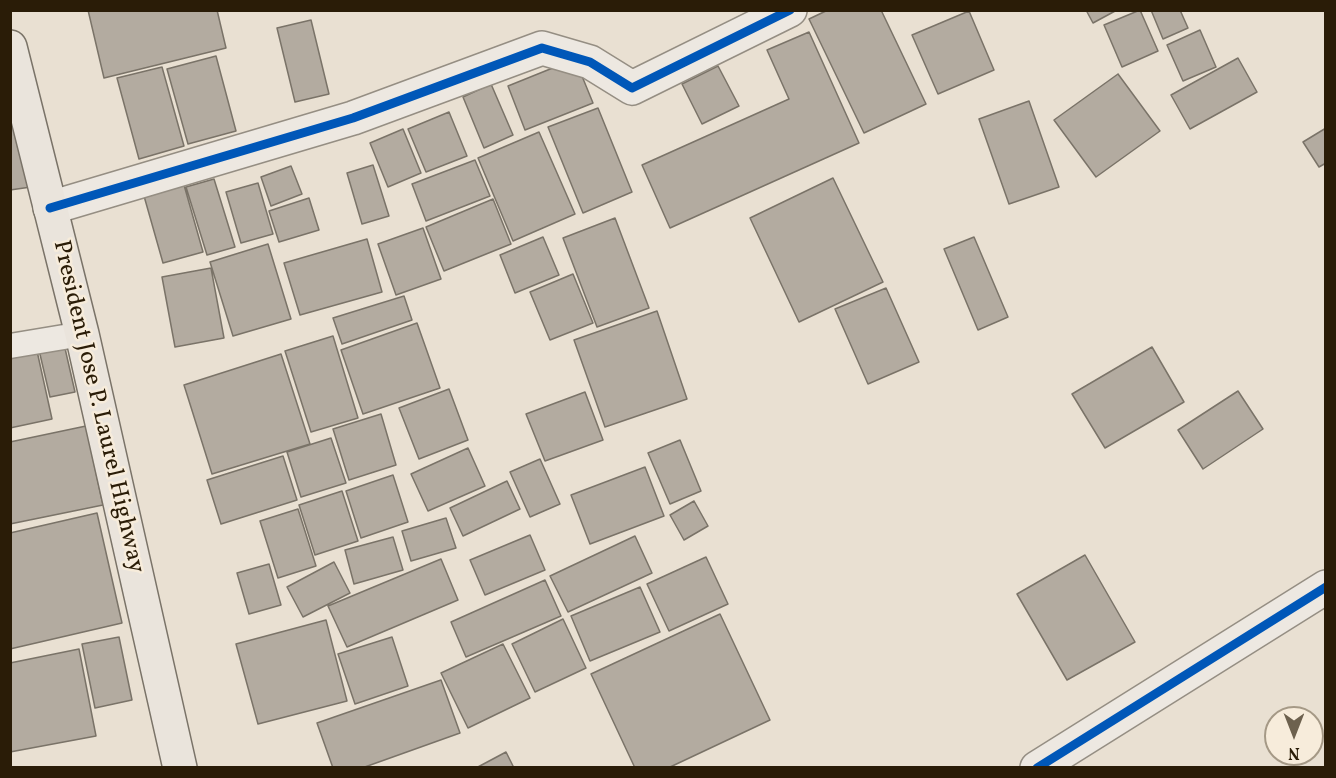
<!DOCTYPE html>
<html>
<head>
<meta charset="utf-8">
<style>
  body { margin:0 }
  #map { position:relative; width:1336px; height:778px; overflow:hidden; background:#e9e0d2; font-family:Vollkorn,serif }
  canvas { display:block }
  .frame { position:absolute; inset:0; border:12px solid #2a1c07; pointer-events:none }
  .north { position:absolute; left:1264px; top:706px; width:60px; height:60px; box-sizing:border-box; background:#f7ecdb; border:2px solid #a59986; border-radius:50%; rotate:180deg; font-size:16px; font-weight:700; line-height:24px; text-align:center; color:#2a1c07 }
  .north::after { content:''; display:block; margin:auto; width:21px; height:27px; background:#6d614e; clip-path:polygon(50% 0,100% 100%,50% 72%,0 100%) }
</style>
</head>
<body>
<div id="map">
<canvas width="1336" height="778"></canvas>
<div class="frame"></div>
<div class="north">N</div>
</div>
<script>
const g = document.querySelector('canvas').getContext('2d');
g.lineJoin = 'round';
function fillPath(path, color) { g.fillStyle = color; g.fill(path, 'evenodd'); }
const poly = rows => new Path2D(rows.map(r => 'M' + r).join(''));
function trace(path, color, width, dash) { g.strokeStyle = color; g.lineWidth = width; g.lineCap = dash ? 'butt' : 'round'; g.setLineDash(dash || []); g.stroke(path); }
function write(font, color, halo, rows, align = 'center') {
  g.font = font + ' Vollkorn,serif'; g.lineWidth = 5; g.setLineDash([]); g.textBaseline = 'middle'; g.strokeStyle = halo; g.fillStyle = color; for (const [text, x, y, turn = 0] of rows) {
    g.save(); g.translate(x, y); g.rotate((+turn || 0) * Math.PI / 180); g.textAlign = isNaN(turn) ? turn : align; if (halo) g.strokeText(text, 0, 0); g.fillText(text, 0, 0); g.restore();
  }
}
const building = poly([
  [88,10,217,10,226,48,104,78,88,10],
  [828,10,881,10,926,104,864,133,809,19,828,10],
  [1086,10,1117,10,1093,23,1086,10],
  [1140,10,1158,51,1122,67,1104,25,1140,10],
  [1151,10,1180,10,1188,28,1163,39,1151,10],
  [969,11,994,70,938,94,912,35,969,11],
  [311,20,329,94,295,102,277,28,311,20],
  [1200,30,1216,67,1183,81,1167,45,1200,30],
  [809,32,859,143,670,228,642,165,789,99,767,50,809,32],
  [216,56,236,131,188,144,167,69,216,56],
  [1238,58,1257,92,1190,129,1171,95,1238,58],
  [575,59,593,103,525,130,508,86,575,59],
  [718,66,739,106,702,124,682,84,718,66],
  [162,67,184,146,139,159,117,78,162,67],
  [1118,74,1160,131,1096,177,1054,120,1118,74],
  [491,84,513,135,484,148,463,97,491,84],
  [1029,101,1059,187,1009,204,979,119,1029,101],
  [10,104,31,187,10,190,10,104],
  [598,108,632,192,583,213,548,127,598,108],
  [449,112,467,156,426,172,408,129,449,112],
  [1326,128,1326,163,1319,167,1303,142,1326,128],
  [403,129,421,173,388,187,370,143,403,129],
  [539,132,575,214,513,241,478,158,539,132],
  [475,160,490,196,426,221,412,184,475,160],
  [373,165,389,216,362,224,347,173,373,165],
  [291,166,302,194,271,206,261,177,291,166],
  [833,178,883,282,799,322,750,218,833,178],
  [214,179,235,247,207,255,186,187,214,179],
  [258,183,273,234,241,243,226,192,258,183],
  [184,185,203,252,163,263,144,196,184,185],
  [309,198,319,230,279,242,269,211,309,198],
  [493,199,511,244,444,271,426,227,493,199],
  [615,218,649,308,597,327,563,238,615,218],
  [423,228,441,279,396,295,378,244,423,228],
  [543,237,559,275,515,293,500,255,543,237],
  [974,237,1008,317,978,330,944,249,974,237],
  [367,239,382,292,300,315,284,263,367,239],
  [268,244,291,319,233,336,210,262,268,244],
  [211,268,224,338,175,347,162,277,211,268],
  [573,274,593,323,550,340,530,292,573,274],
  [886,288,919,362,868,384,835,309,886,288],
  [404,296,412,320,342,344,333,318,404,296],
  [657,311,687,399,605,427,574,340,657,311],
  [417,323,440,388,363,414,341,350,417,323],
  [333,336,358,418,311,432,285,351,333,336],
  [64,344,75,392,50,397,39,350,64,344],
  [1152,347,1184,402,1105,448,1072,394,1152,347],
  [37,351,52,419,10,428,10,357,37,351],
  [281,354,310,444,212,474,184,385,281,354],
  [449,389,468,440,419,459,399,408,449,389],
  [1238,391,1263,429,1203,469,1178,430,1238,391],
  [585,392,603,440,545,461,526,414,585,392],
  [381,414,396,465,349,480,333,429,381,414],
  [86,426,103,505,10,524,10,442,86,426],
  [331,438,346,483,301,497,287,452,331,438],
  [680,440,701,491,670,504,648,453,680,440],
  [468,448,485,486,428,511,411,474,468,448],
  [283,456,297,500,221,524,207,480,283,456],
  [540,459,560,504,530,517,510,472,540,459],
  [645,467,664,516,590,544,571,495,645,467],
  [393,475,408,522,361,538,346,491,393,475],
  [507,481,520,509,463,536,450,508,507,481],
  [342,491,358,541,315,555,299,505,342,491],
  [694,501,708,526,684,540,670,515,694,501],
  [298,509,316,566,278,578,260,521,298,509],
  [97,513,122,623,10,649,10,533,97,513],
  [446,518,456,548,411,561,402,531,446,518],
  [530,535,545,570,485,595,470,560,530,535],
  [635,536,652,573,568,612,550,576,635,536],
  [393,537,403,570,354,584,345,550,393,537],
  [1085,555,1135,642,1067,680,1017,594,1085,555],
  [706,557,728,604,669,631,647,584,706,557],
  [441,559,458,600,347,647,328,606,441,559],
  [334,562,350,593,303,617,287,587,334,562],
  [269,564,281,605,249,614,237,573,269,564],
  [545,580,561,616,466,657,451,622,545,580],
  [640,587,660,632,590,661,571,616,640,587],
  [720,614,770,720,668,768,635,768,591,674,720,614],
  [563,619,586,668,535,692,512,644,563,619],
  [326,620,347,701,258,724,236,644,326,620],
  [119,637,132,700,95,708,82,644,119,637],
  [392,637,408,686,355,704,338,654,392,637],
  [503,644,530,698,468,728,441,673,503,644],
  [79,649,96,736,10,752,10,663,79,649],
  [441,680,460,733,362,768,333,768,317,723,441,680],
  [506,752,514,768,476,768,506,752]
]);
const lane = poly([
  [10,346,82,334]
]);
const street = poly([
  [50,208,353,118,542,48,590,62,632,88,790,10],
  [1037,768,1326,587]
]);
const highway = poly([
  [10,47,82,334,180,768]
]);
const cycleway = poly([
  [50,208,353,118,542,48,590,62,632,88,790,10],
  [1037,768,1326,587]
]);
const streetNames = [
  ["President Jose P. Laurel Highway",97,407,77]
];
fillPath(building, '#b3aba0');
trace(building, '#7a7368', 1.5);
trace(lane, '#958e83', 27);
trace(street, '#958e83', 36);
trace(highway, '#7a7368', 36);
trace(lane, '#ede8e1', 24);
trace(street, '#ede8e1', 33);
trace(highway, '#eae4dc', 33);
trace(cycleway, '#0057b8', 9);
write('24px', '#2a1c07', '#f7ecdb', streetNames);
</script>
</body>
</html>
